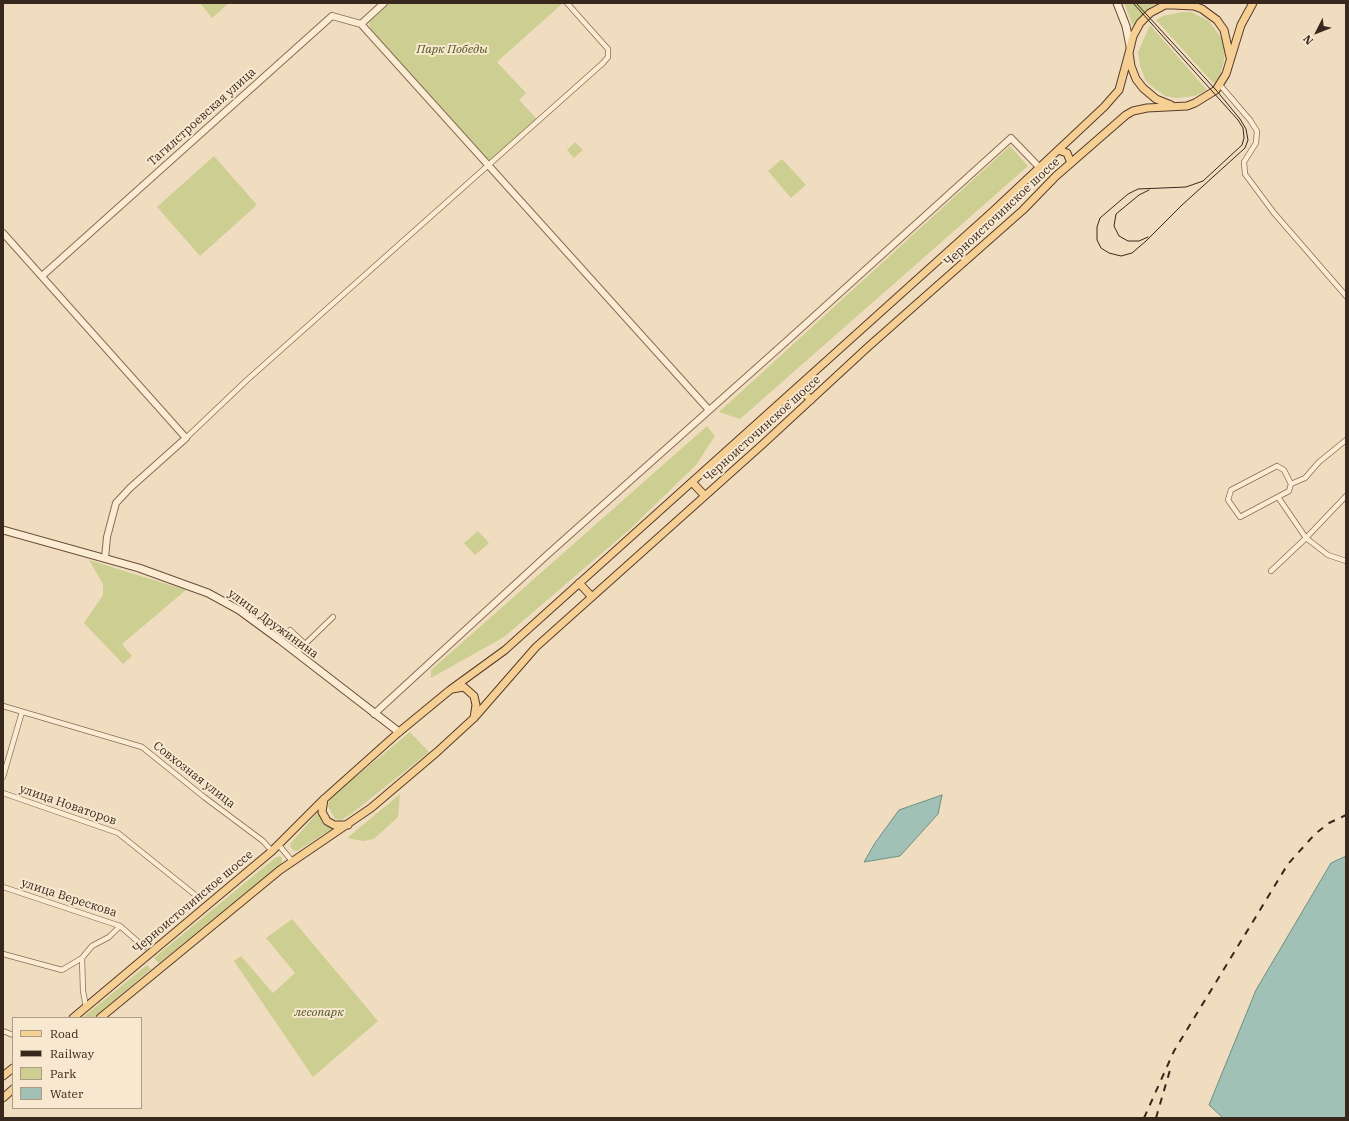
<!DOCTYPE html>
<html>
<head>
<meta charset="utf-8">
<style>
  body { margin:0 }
  #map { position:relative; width:1349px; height:1121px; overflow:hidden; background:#f0ddbf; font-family:"IBM Plex Serif",serif }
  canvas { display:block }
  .frame { position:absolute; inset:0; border:4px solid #38271c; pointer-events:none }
  .legend { position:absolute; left:12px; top:1017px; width:130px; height:92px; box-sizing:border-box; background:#f7e8cf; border:1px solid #ab9b87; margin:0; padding:5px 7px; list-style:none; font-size:12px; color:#38271c }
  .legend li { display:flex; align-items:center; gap:8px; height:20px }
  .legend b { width:20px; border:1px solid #ab9b87 }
  .north { position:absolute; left:1297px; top:12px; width:40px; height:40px; -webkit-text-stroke:3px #f7e8cf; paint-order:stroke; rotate:228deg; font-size:11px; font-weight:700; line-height:16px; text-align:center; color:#38271c }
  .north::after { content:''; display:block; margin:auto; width:14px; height:18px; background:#38271c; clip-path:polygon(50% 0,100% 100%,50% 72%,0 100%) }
</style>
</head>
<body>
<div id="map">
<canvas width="1349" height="1121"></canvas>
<div class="frame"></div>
<ul class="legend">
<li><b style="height:5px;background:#f6cf94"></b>Road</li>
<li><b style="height:5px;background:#38271c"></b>Railway</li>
<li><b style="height:11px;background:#cdce92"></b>Park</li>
<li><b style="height:11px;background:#a2c1b6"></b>Water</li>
</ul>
<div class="north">N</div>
</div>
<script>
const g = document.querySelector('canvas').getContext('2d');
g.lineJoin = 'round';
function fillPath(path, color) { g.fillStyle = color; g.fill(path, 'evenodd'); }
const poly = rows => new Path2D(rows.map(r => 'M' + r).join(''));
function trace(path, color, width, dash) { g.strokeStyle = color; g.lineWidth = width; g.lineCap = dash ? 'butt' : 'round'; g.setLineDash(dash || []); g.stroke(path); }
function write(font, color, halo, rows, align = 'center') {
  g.font = font + ' "IBM Plex Serif",serif'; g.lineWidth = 4; g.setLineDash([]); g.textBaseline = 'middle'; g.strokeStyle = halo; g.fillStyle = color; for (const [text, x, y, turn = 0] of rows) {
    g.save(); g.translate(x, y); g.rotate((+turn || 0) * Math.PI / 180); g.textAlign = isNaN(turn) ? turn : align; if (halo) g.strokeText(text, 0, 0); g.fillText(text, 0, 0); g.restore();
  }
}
const green = poly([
  [200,3,229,3,212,18],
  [390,3,563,3,497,62,526,93,519,100,537,119,493,159,488,160,370,29,369,22],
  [1124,3,1157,3,1149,8,1133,26],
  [1183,12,1191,12,1209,21,1222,39,1225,50,1224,61,1220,75,1214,84,1156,20,1163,16],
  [1150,25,1207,90,1195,96,1177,98,1165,96,1155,89,1146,81,1140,66,1138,52],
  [575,142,583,150,574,158,567,150],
  [1010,146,1028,166,740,419,719,412],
  [214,156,257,205,200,256,157,207],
  [782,159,806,185,791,198,768,171],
  [707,426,715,436,696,465,629,530,504,637,431,678,431,670],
  [478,531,489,543,475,555,464,543],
  [89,560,186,590,122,644,132,656,123,664,84,623,103,595,103,584],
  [410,732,429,752,351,814,341,820,335,819,328,806,330,798],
  [400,794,398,817,374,839,363,841,347,838],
  [319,811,322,822,333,828,297,851,293,850,290,846,291,843],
  [280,856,282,858,282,863,159,963,154,958,275,858],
  [292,919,378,1021,313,1077,234,961,241,956,273,993,295,973,266,938],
  [147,965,151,969,93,1018,82,1018]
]);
const water = poly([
  [942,795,938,814,900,856,864,862,875,843,899,810,942,795],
  [1346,856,1346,1115,1344,1118,1223,1118,1209,1105,1256,990,1331,863,1346,856]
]);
const minor = poly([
  [1220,85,1250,120,1257,131,1256,143,1244,162,1245,174,1274,213,1346,296],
  [186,438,247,380,603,63,608,57,608,49,567,3],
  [1277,466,1284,470,1291,484,1289,491,1240,517,1228,500,1231,490,1277,466],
  [1291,484,1305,478,1319,462,1346,440],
  [1278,497,1306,538,1346,496],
  [1271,571,1306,538,1328,555,1346,561],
  [290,630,305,644],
  [297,652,333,617],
  [3,706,142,747,204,797,263,841,272,851],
  [3,777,22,712],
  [3,793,118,833,199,898],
  [278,844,292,861],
  [3,887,120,926,144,947],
  [3,954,62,970,82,958],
  [86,1007,83,991,82,958,92,946,109,937,120,926],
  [3,1031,13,1035]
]);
const tertiary = poly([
  [361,24,709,410],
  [361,24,384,3],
  [3,233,186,438,130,488,116,503,107,537,105,558],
  [42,276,332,16,361,24],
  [374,714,547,555,789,339,1011,138,1039,167]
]);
const secondary = poly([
  [1117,3,1126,26,1130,46],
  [3,530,139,568,208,593,239,610,280,640,399,732]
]);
const primary = poly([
  [1171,105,1156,99,1143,88,1136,79,1131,66,1129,53,1133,36,1140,23,1150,13,1165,5,1173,5,1194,6,1202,9,1217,20,1224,30,1230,57],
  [1058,150,1067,153,1071,163],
  [798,387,811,400],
  [692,482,705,496],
  [579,583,592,597],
  [452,689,464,687,474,696,476,705,474,718],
  [324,799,322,812,327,821,334,825,348,825],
  [73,1018,272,851,324,799,399,732,450,690,505,650,992,212,1104,107,1119,90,1129,53],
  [100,1018,280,870,371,808,437,752,474,718,536,647,763,444,868,347,1023,210,1056,176,1126,115,1133,111,1147,108,1187,106,1195,103,1216,90,1226,74,1241,25,1253,3],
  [3,1076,13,1068],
  [3,1098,13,1089]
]);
const tram = poly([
  [1133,3,1238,120,1243,128,1244,138,1242,145,1203,181,1186,187,1138,189,1128,194,1100,218,1097,227,1097,240,1101,248,1109,253,1121,256,1132,253,1146,241,1182,205,1245,148,1248,140,1246,129,1240,119,1216,90,1136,3],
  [1148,237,1139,241,1128,241,1119,236,1114,226,1116,214,1139,195,1149,190]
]);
const rail = poly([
  [1144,1118,1174,1051,1288,864,1315,834,1329,823,1346,815],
  [1156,1118,1170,1070]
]);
const parkNames = [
  ["Парк Победы",452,50],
  ["лесопарк",319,1013]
];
const streetNames = [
  ["Тагилстроевская улица",202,117,-42],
  ["Черноисточинское шоссе",1002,212,-43],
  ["Черноисточинское шоссе",762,429,-42],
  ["улица Дружинина",273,624,36],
  ["Совхозная улица",194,775,38],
  ["улица Новаторов",68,805,19],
  ["улица Верескова",69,898,18],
  ["Черноисточинское шоссе",193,902,-40]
];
fillPath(green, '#cdce92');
fillPath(water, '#a2c1b6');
trace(water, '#699083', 1);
trace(minor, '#896d56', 6);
trace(tertiary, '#896d56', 8);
trace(secondary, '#6b4e3a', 9);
trace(primary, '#573c2b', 9);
trace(minor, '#faebd2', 4.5);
trace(tertiary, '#faebd2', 6);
trace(secondary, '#faebd2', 7);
trace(primary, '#f6cf94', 7);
trace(tram, '#38271c', 1);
trace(rail, '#38271c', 2, [7, 7]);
write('italic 12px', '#4d5621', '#f7e8cf', parkNames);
write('12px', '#38271c', '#f7e8cf', streetNames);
</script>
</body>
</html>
